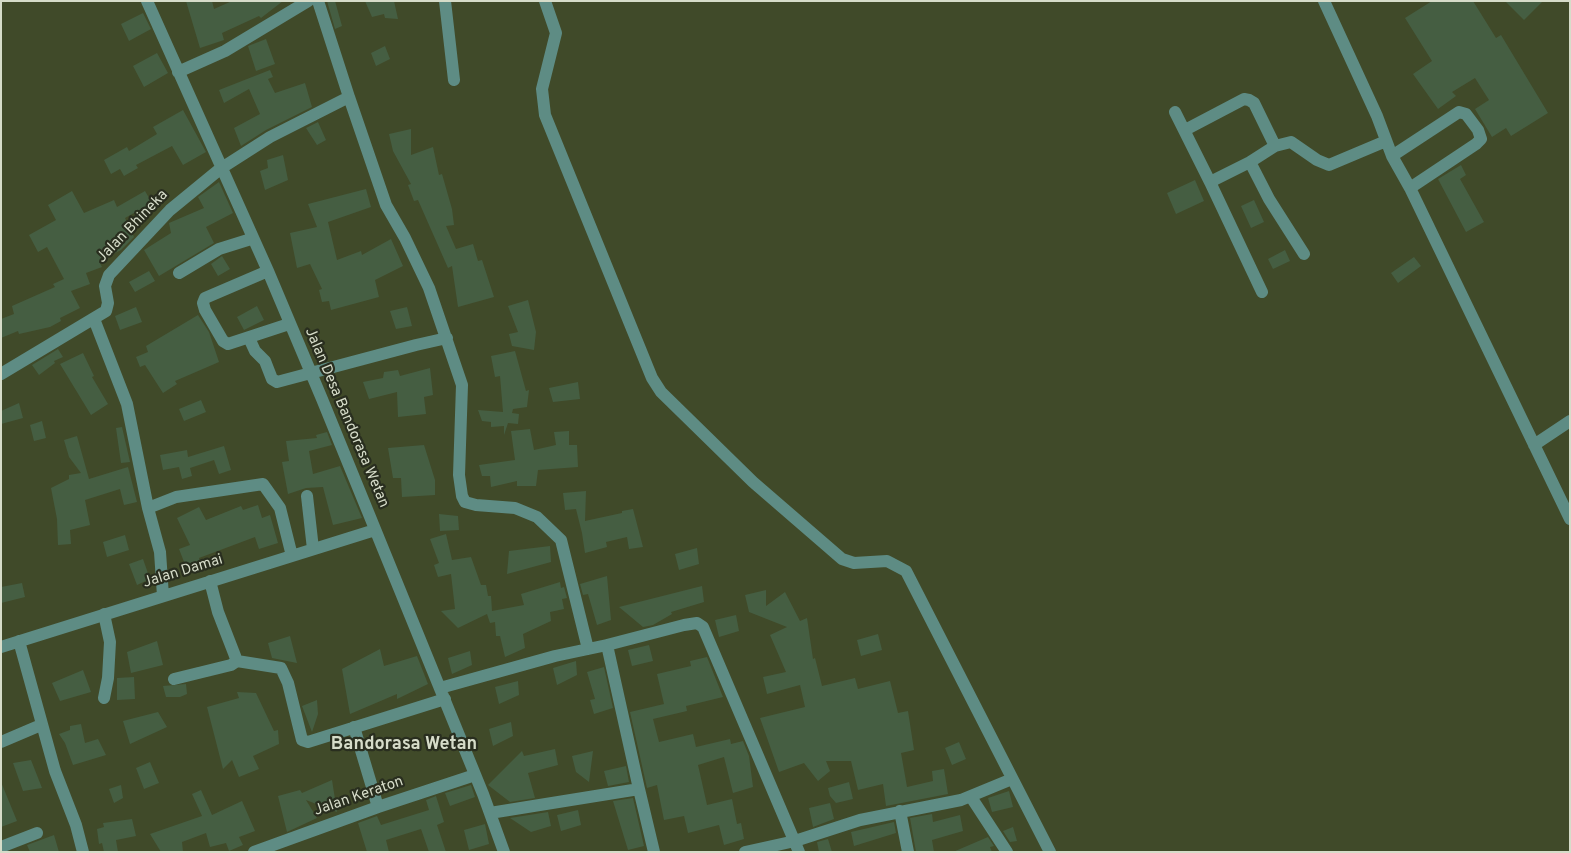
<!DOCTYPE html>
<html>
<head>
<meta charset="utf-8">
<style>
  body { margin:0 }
  #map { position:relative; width:1571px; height:853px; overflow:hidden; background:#404a29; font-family:Overpass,sans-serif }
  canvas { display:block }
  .frame { position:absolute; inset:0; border:2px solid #d6dcc9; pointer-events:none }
</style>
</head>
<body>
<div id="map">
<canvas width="1571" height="853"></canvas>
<div class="frame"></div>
</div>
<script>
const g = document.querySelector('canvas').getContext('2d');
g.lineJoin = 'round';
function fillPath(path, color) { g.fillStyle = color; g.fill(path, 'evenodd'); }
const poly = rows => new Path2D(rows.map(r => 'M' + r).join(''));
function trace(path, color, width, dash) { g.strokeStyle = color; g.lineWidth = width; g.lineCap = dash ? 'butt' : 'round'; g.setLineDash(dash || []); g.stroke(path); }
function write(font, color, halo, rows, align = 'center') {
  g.font = font + ' Overpass,sans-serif'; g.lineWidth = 4.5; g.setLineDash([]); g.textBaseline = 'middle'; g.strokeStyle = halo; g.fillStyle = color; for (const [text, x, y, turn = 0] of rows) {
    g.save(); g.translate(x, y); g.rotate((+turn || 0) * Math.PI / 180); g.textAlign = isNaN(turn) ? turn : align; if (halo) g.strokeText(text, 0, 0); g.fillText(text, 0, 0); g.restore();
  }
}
const building = poly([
  [186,1,212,1,214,9,232,1,283,1,261,18,259,16,222,33,224,40,200,48],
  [327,1,335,1,342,26,335,29],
  [365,1,394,1,398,19,385,18,384,14,372,17],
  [1432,1,1473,1,1496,38,1501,35,1548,113,1511,136,1506,128,1492,137,1475,109,1489,100,1475,78,1452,92,1456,96,1438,109,1413,74,1432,61,1405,18],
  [1505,1,1543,1,1524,20],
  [143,13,151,29,129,41,121,24],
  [266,39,275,64,256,71,248,46],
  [385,46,390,59,376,66,371,53],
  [157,53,168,73,144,87,133,66],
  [270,70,273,77,268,79,275,93,305,83,312,107,266,130,241,146,234,128,260,114,249,89,224,103,219,90],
  [183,110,206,152,183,165,172,146,136,165,138,168,124,176,120,169,111,174,104,160,127,147,129,151,157,134,153,127],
  [318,122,326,140,317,145,306,128],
  [411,129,411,155,433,147,439,175,442,174,452,209,454,225,446,226,456,249,473,244,478,261,482,260,494,297,458,307,452,266,448,268,418,200,414,201,408,185,411,184,393,151,389,134],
  [283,155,288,180,265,190,260,171,268,168,267,160],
  [1461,165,1466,175,1460,179,1484,222,1466,232,1438,179],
  [1195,180,1204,201,1176,214,1167,193],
  [219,182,233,213,206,227,214,243,159,276,144,250,171,233,169,223,204,208,198,197],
  [366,189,371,207,328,222,337,260,361,251,362,255,391,239,403,266,375,280,379,297,331,310,329,301,322,302,319,290,322,289,310,264,297,268,290,233,317,227,308,204],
  [72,191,84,213,114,200,117,207,145,191,152,203,125,218,134,237,121,250,99,261,102,267,86,273,90,284,71,291,80,308,60,318,61,321,50,327,19,334,18,331,1,338,1,319,14,314,12,306,55,287,53,284,64,279,47,247,38,252,29,235,56,220,48,205],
  [1254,200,1264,222,1251,228,1241,206],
  [1285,250,1290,261,1273,269,1268,259],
  [222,256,230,269,218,276,211,264],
  [1414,257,1421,266,1398,283,1391,273],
  [149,271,155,281,135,292,129,282],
  [528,300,536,332,534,350,512,346,509,334,518,332,508,306],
  [257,306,264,320,244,330,237,317],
  [136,307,142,322,120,330,115,316],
  [407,307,412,326,396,329,390,311],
  [198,315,209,332,219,362,175,381,177,384,163,393,145,365,140,367,136,357,148,352,146,346],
  [58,349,63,357,54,361,55,363,39,375,32,365],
  [515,351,526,391,529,390,527,407,513,409,512,413,519,414,518,424,508,423,504,435,504,426,491,427,491,422,482,421,478,410,503,412,500,376,495,377,491,356],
  [83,353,94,376,92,377,108,404,91,415,60,364],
  [430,368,433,395,424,397,426,414,398,417,397,392,369,399,363,382,383,378,384,372,398,370,400,376],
  [578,382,580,399,553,402,549,388],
  [201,400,206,412,184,421,179,409],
  [19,403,23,418,1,424,1,411],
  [42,421,46,438,34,441,30,425],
  [122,427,130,462,121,463,116,428],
  [530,429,534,450,556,445,554,432,569,431,569,445,577,445,578,467,538,470,536,486,517,486,517,481,491,487,490,476,482,476,479,465,515,460,511,431],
  [327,432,332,445,309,451,313,474,340,466,362,518,333,525,323,487,306,488,288,494,282,462,289,461,286,441,317,438,316,435],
  [77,436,89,479,128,467,137,502,124,505,120,489,85,500,90,525,70,530,71,544,58,545,57,519,51,488,69,479,69,475,81,473,69,457,64,440],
  [424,445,435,480,435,495,402,497,401,478,393,478,388,448],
  [224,446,231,470,219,474,214,460,190,468,192,476,182,479,179,467,163,470,160,455,187,450,188,457],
  [586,491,585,521,622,513,622,511,633,509,643,547,629,549,627,537,606,542,607,547,585,553,582,533,576,509,565,510,563,493],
  [258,505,262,518,270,515,278,543,259,549,255,537,199,558,202,567,188,572,179,549,190,545,177,518,199,507,206,520,241,506,243,510],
  [439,514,458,516,459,530,440,531],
  [446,534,452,560,471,557,481,585,486,585,488,596,491,596,492,611,524,605,521,594,560,582,561,588,564,587,567,598,562,599,564,609,550,612,551,621,523,634,525,648,505,657,500,636,496,636,495,622,490,623,487,614,458,628,441,611,455,609,451,574,438,577,434,565,439,563,430,539],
  [125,535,129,550,107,557,103,542],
  [550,546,551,562,507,574,509,551],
  [697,548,699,564,679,570,675,554],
  [143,559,150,579,137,585,129,564],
  [607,576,611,620,597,625,588,594,583,595,580,584],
  [22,583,25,597,1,603,1,587],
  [702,586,704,602,671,612,672,614,653,625,643,627,619,607],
  [766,590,766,606,785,592,800,621,807,618,813,659,815,658,822,686,855,678,858,689,890,681,898,713,908,711,914,750,901,753,907,787,933,781,932,771,944,769,948,794,886,806,883,784,858,790,851,761,826,761,830,771,818,781,804,763,779,772,760,718,805,707,800,685,767,694,763,677,786,672,770,635,787,627,749,612,745,595],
  [736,615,739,631,719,637,715,620],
  [878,634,882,650,861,656,857,640],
  [290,636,297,663,272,658,268,643],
  [157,641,163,665,131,673,127,652],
  [649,645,653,661,632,666,628,650],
  [380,649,384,666,417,656,428,684,397,699,397,694,350,714,342,669],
  [470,651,472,665,452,674,448,658],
  [707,657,723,697,686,706,687,711,653,719,659,742,693,734,696,747,730,739,731,744,743,741,749,756,753,787,733,793,724,757,698,765,707,805,732,799,737,824,741,823,744,839,724,845,719,825,688,833,684,816,664,820,657,785,647,788,630,712,664,704,657,674,691,666,690,661],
  [576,661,577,675,557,685,553,668],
  [604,667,613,708,594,714,590,700,595,699,587,672],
  [83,670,91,692,60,701,52,683],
  [134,677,135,699,117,700,117,678],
  [518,681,519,695,499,704,495,687],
  [186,684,187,694,180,697,166,697,163,686],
  [237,692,256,693,274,731,278,730,279,744,253,756,259,769,239,777,232,760,223,769,207,707,239,698],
  [317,700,318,714,312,732,302,706],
  [158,712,167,727,130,744,123,721],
  [511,722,513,736,493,746,489,729],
  [81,724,85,743,98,739,106,755,73,765,65,743,59,734,70,730,70,726],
  [959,742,966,759,952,765,945,748],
  [555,749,558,765,528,773,535,798,510,802,488,785,522,751,524,756],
  [593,751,589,782,576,772,572,756],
  [31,760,42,788,23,791,13,763],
  [150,762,159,783,144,789,136,768],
  [626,766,629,782,608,786,604,771],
  [332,780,337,812,306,800,317,818,287,832,278,796,300,790,302,793],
  [1,782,17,821,1,827],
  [849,782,853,799,836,803,830,796,828,788],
  [121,785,123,798,114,803,109,789],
  [471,785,475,797,450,806,445,793],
  [201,790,212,815,242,801,255,831,239,837,243,845,229,851,226,843,210,847,206,833,182,842,183,852,161,852,150,834,202,816,192,794],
  [1009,791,1013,807,992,812,988,798],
  [436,796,444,822,437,825,446,852,429,852,421,829,386,840,389,852,367,852,358,823,377,816,381,825,429,810,426,800],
  [633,798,644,846,628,850,613,801],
  [830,803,834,819,813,827,809,808],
  [578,810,581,825,561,831,557,815],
  [548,812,551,826,531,832,510,818],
  [932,814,933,822,960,815,963,831,932,840,934,852,916,852,910,818],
  [132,819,136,836,116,840,118,852,104,852,102,843,99,844,97,829,104,827,103,823],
  [894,822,896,833,854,846,851,832],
  [485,824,489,844,469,850,464,830],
  [1013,827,1017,841,1010,842,1003,831],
  [54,835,59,852,30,852,27,845],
  [988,837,994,846,990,847,992,852,953,852],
  [828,839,832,852,819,852,817,842]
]);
const minor = poly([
  [147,1,268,271,322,399,483,794,504,852],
  [318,1,349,97],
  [445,1,454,80],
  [545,1,556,33,542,89,545,115,652,378,661,392,753,482,842,559,854,563,887,561,906,571,1050,852],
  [1324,1,1377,116,1392,156,1410,188,1570,519],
  [178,72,225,51,308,1],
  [1175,112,1210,182,1250,162],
  [1185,130,1244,99,1249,100,1254,103,1275,146],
  [1392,156,1459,112,1466,114,1478,130,1481,139,1476,144,1410,188],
  [1210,182,1262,292],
  [1304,254,1269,199,1250,162,1275,146,1291,142,1317,160,1329,165,1386,141],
  [268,271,205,298,203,303,205,310,223,341,228,344,289,324],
  [179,273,219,249,251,239],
  [94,319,127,404,148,508,160,552,163,596],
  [249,338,255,351,265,361,272,379,277,382,416,345,447,338],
  [1,374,106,311,108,303,105,286,109,275,170,210,220,169,270,137,349,97,386,205,405,238,429,288,462,385,459,475,462,496,465,502,476,505,515,508,537,517,561,540,588,649],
  [1534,445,1570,421],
  [307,496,313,549],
  [148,508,176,497,263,484,280,508,292,556],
  [210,581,218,612,237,661],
  [19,641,55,771,76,825,83,852],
  [607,645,684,625,697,623,703,627,799,852],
  [1,647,375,530],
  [174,679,231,665,237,661,281,668,288,683,302,740,308,742,445,699],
  [440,688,555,656,607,645,639,789],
  [104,698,108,678,110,642,104,614],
  [354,727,378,807],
  [1,742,41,725],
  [971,797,1007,852],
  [900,811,908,852],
  [490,813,639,789,654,852],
  [1,847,37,833],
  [254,852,378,807,475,775],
  [745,852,795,841,860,820,961,800,1012,779]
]);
const streetNames = [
  ["Jalan Bhineka",133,227,-46],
  ["Jalan Desa Bandorasa Wetan",346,418,67],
  ["Jalan Damai",183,572,-17],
  ["Jalan Keraton",359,797,-19]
];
const quarterNames = [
  ["Bandorasa Wetan",404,745]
];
fillPath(building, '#455e42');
trace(minor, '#5e8c84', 12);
write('15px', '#d6dcc9', '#292e1f', streetNames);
write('bold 18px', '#d6dcc9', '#292e1f', quarterNames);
</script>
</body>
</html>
